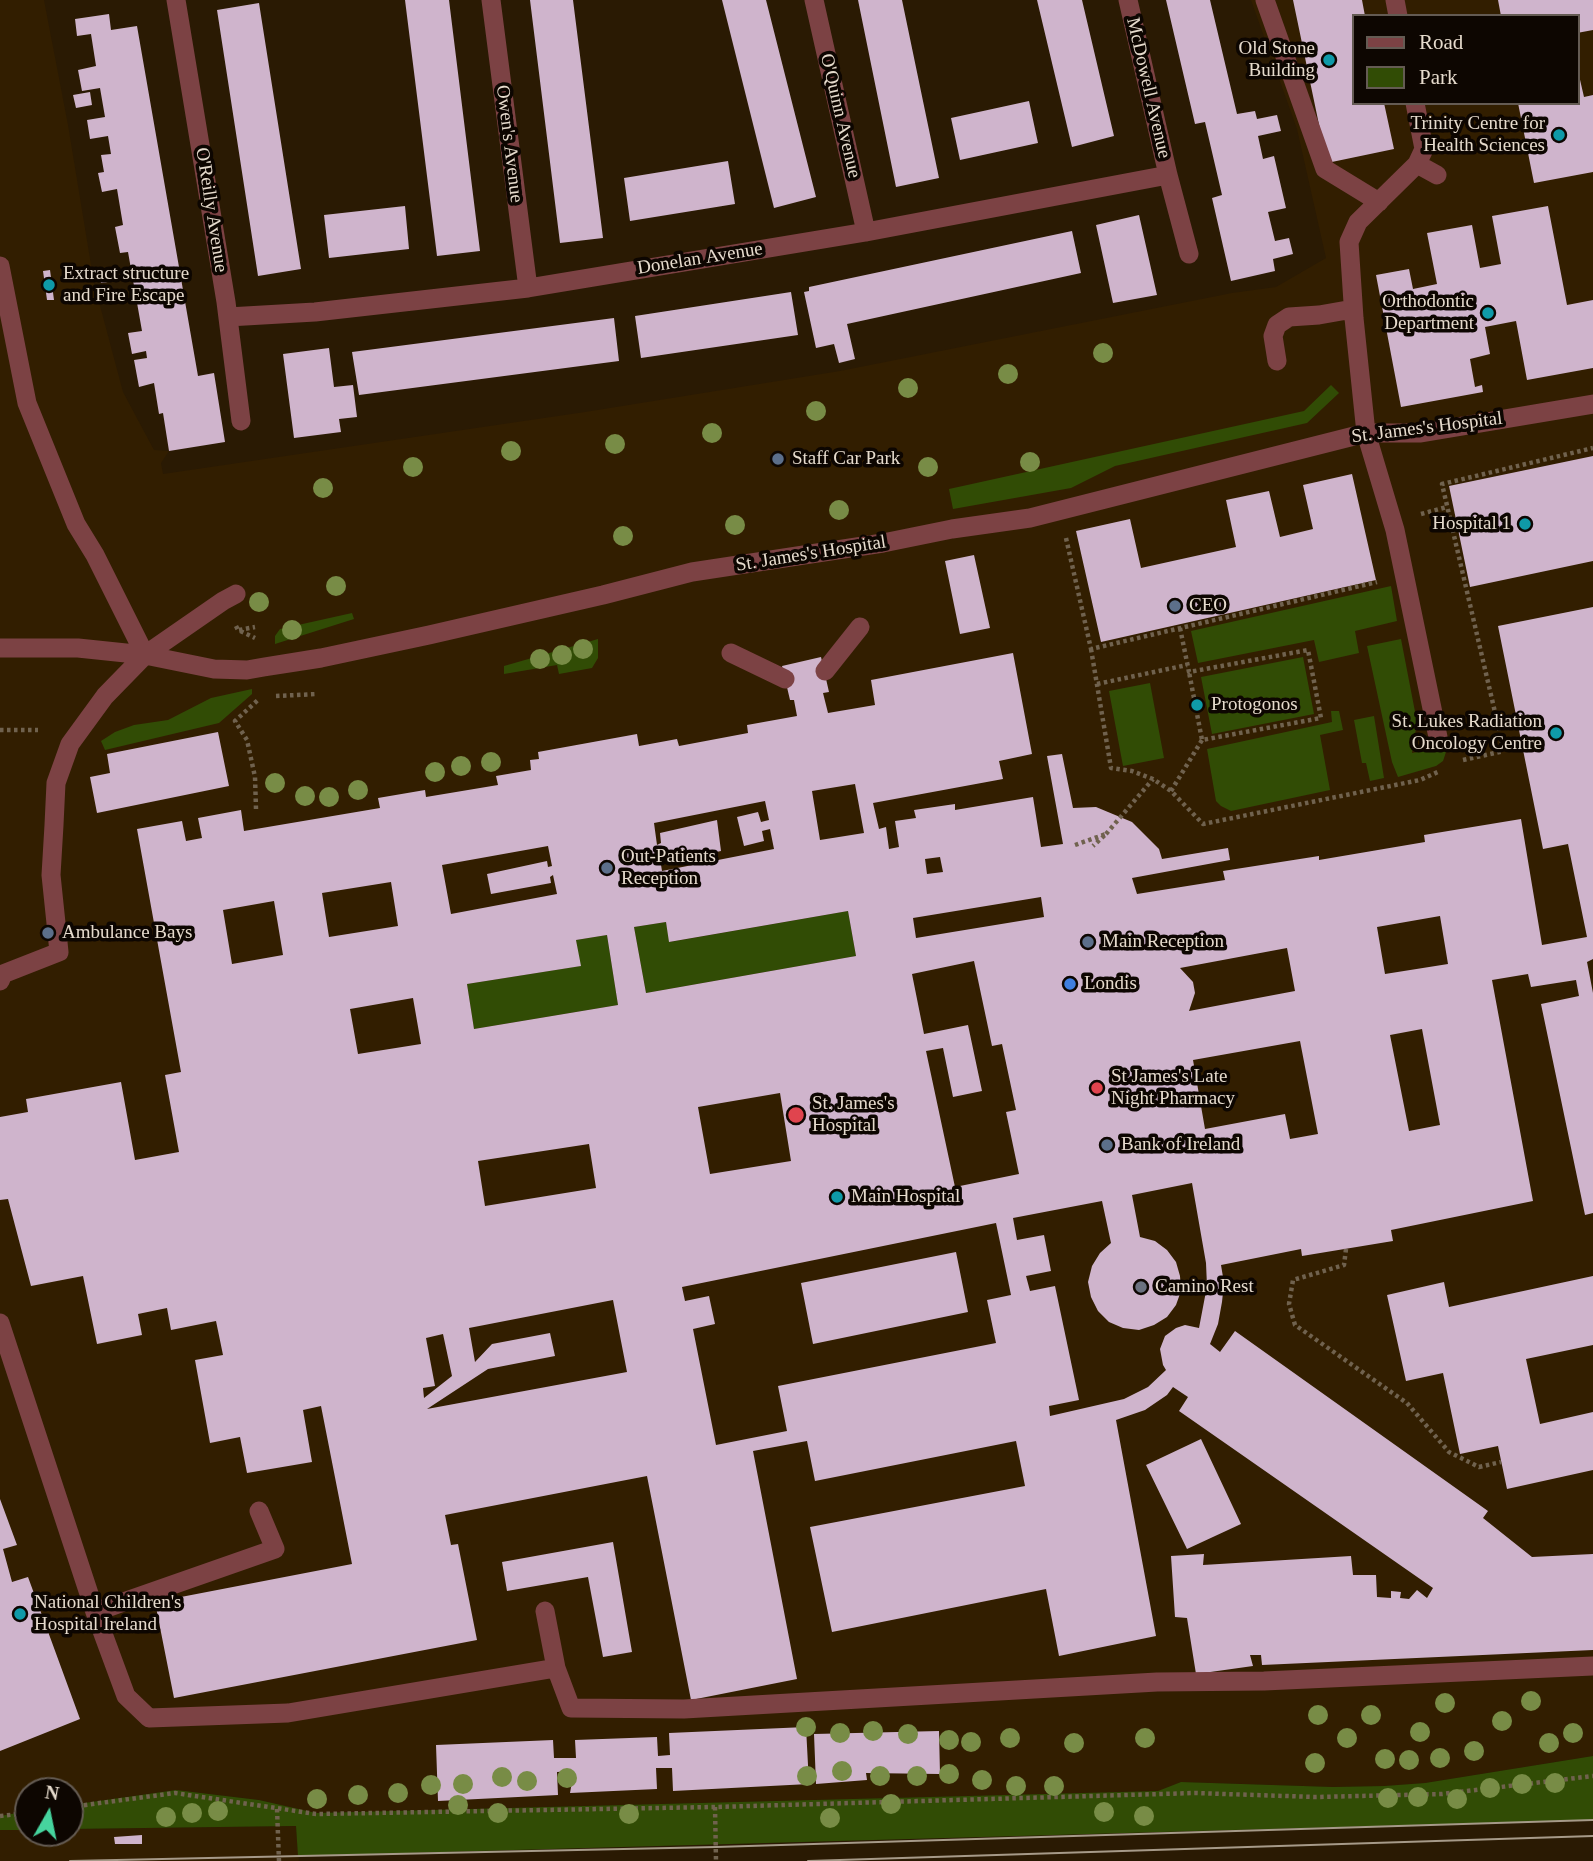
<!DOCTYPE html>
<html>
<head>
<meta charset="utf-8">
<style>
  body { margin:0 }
  #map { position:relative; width:1593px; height:1861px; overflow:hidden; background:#2a1a03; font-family:Georgia,serif }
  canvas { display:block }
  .legend { position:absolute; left:1352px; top:14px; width:228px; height:91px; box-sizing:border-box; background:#0d0601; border:2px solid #645b53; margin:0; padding:9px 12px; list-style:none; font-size:21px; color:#e6dbcd }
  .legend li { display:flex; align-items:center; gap:14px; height:35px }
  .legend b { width:35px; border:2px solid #645b53 }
  .north { position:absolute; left:14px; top:1777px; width:70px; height:70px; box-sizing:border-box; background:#0d0601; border:2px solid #645b53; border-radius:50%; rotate:9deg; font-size:19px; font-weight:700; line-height:28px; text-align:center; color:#e6dbcd }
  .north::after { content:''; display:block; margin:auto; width:24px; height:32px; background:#46d49e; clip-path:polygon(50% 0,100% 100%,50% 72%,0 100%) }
</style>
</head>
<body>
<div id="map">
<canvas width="1593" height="1861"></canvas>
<ul class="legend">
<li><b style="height:9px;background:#7c4244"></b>Road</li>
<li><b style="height:19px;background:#314c05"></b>Park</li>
</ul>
<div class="north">N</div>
</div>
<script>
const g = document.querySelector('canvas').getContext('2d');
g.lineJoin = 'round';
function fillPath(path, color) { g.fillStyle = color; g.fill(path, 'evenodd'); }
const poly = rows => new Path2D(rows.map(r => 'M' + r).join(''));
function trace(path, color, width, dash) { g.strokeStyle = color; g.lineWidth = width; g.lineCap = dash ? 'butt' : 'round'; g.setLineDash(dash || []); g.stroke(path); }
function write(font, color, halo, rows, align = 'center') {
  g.font = font + ' Georgia,serif'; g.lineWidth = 7; g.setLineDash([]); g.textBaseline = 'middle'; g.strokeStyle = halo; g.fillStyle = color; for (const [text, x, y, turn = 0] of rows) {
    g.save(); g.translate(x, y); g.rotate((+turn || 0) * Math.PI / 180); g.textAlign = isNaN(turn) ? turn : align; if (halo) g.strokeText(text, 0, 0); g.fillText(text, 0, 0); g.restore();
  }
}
const built = poly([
  [0,0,44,0,68,125,94,283,123,392,154,450,169,451,161,463,163,474,585,412,840,371,1232,293,1276,287,1326,258,1297,129,1251,0,1593,0,1593,1756,1425,1783,1384,1786,1333,1787,1181,1782,1159,1791,315,1813,259,1800,176,1790,70,1805,70,1791,28,1791,28,1811,0,1816],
  [1353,16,1577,16,1577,103,1353,103],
  [296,1826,299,1861,0,1861,0,1830,28,1830,28,1833,70,1833,70,1829]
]);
const green = poly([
  [1331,385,1339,393,1307,423,1115,466,1071,488,953,509,949,489,1304,411],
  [1391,586,1397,621,1355,631,1359,653,1319,662,1314,640,1198,663,1191,631],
  [352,613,354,619,275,644,275,636,280,629],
  [598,639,598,658,592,668,559,674,557,665,504,674,504,666],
  [1401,639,1417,722,1412,753,1448,746,1443,761,1436,766,1398,777,1392,762,1367,646],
  [1303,657,1314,714,1212,734,1201,677],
  [1150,683,1164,758,1123,766,1109,691],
  [252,689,252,694,219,723,105,750,101,741,115,732,134,725,168,720,211,698],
  [1331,711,1339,711,1343,730,1320,735,1330,790,1231,811,1221,806,1216,801,1207,749,1332,722],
  [1374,716,1384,778,1370,781,1366,763,1362,763,1354,720],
  [848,911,856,956,646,993,634,927,666,922,670,942],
  [607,935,618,1005,474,1029,467,984,580,966,576,940],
  [1593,1756,1593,1820,298,1856,296,1826,70,1829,70,1805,176,1790,259,1800,316,1813,1158,1791,1181,1782,1333,1787,1384,1786,1425,1783],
  [28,1811,28,1830,0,1830,0,1816]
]);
const building = poly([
  [405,0,449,0,480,251,437,256],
  [530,0,573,0,603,238,560,243],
  [722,0,766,0,816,197,774,208],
  [858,0,902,0,939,178,896,187],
  [1037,0,1082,0,1114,136,1072,147],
  [1166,0,1210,0,1237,114,1255,111,1257,119,1277,115,1281,131,1258,136,1263,159,1274,156,1286,208,1268,212,1275,241,1289,238,1293,254,1273,259,1275,271,1231,281,1212,198,1222,195,1205,122,1195,124],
  [1293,0,1362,0,1365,16,1353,16,1353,103,1384,103,1394,149,1327,163],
  [1498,0,1593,0,1593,30,1577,33,1577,16,1501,16],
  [259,3,301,269,258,276,217,10],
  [109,14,111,30,137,26,198,376,214,373,225,442,169,451,163,413,159,414,154,383,139,387,134,360,147,358,146,351,132,354,128,333,142,331,128,252,120,253,115,227,123,225,117,189,102,192,98,173,104,172,101,155,111,154,108,136,90,139,87,120,105,117,100,88,82,91,78,70,96,66,91,34,77,36,75,19],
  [1578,71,1584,97,1593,95,1593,172,1534,183,1518,103,1577,103],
  [90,92,92,105,76,108,73,95],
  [1029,101,1038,143,960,160,951,118],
  [728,161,735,204,630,221,624,178],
  [405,206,409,249,329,258,324,215],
  [1548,206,1567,305,1593,300,1593,368,1527,380,1516,321,1485,327,1490,354,1470,359,1475,387,1482,385,1483,392,1401,407,1376,275,1409,269,1413,289,1437,284,1427,233,1472,225,1480,268,1501,264,1492,216],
  [1139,215,1157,295,1113,303,1096,225],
  [1072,231,1081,273,847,324,855,359,839,363,834,344,816,348,804,292,809,291,809,287],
  [50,270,54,300,47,300,43,271],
  [113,270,114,281,101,283,99,272],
  [791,292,798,335,641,358,635,316],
  [614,318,619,361,359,395,352,352],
  [329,348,334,387,353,385,357,417,339,419,341,432,294,438,283,354],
  [1593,456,1593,561,1470,587,1449,486],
  [1352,474,1376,580,1101,642,1076,531,1130,519,1141,568,1236,547,1226,500,1269,491,1280,537,1313,529,1303,485],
  [974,555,990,628,960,634,945,561],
  [1593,607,1593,959,1587,962,1593,993,1593,1213,1585,1215,1541,1004,1579,996,1576,980,1531,987,1528,974,1492,980,1533,1201,1391,1230,1393,1241,1302,1256,1301,1249,1221,1265,1224,1283,1222,1302,1218,1324,1210,1344,1220,1352,1235,1331,1488,1511,1483,1518,1532,1557,1593,1554,1593,1650,1262,1665,1261,1655,1250,1655,1253,1666,1196,1674,1187,1618,1175,1617,1171,1556,1204,1554,1203,1565,1351,1556,1353,1575,1376,1575,1377,1597,1391,1598,1391,1591,1401,1592,1400,1598,1409,1599,1417,1590,1427,1598,1433,1588,1179,1411,1188,1397,1173,1387,1167,1395,1145,1410,1116,1420,1156,1636,1059,1656,1046,1589,832,1632,810,1527,1025,1486,1016,1441,815,1481,807,1441,753,1451,797,1679,691,1700,647,1476,445,1515,451,1545,458,1544,477,1640,174,1698,155,1602,352,1564,321,1406,303,1410,312,1462,247,1473,240,1437,210,1443,195,1360,223,1355,216,1321,171,1330,167,1308,138,1314,142,1335,97,1344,83,1276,31,1286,8,1199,0,1200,0,1117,28,1112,26,1099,121,1082,135,1160,179,1152,165,1075,181,1072,137,829,182,821,186,841,202,838,198,818,241,810,244,831,380,808,378,798,425,790,426,797,498,785,496,776,531,770,530,760,539,759,538,752,637,734,639,746,677,739,679,746,748,733,747,725,797,716,794,700,790,700,782,666,821,657,829,692,823,693,828,713,875,705,871,680,1013,653,1032,754,999,761,1003,779,873,803,879,829,886,827,889,849,899,847,895,821,916,818,914,810,955,804,955,810,1033,797,1041,847,1063,844,1047,756,1062,754,1073,808,1096,807,1132,822,1159,849,1162,859,1228,848,1230,860,1132,878,1137,894,1225,880,1223,871,1319,856,1319,860,1425,842,1424,835,1521,819,1542,945,1587,937,1568,844,1543,849,1498,626],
  [855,784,864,833,820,840,812,791],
  [765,801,769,820,761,822,758,812,737,817,744,846,764,841,762,831,770,829,774,849,662,871,659,852,663,852,665,863,721,851,717,820,660,833,661,843,657,845,654,823],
  [548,846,552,866,548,867,547,861,487,874,491,894,551,883,550,877,553,875,557,894,451,914,442,865],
  [940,857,943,872,927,874,925,859],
  [391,882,398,926,329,937,322,893],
  [1041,897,1044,917,916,938,913,918],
  [274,901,283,955,232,964,223,910],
  [848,911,856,956,646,993,634,927,666,922,669,942],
  [1440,916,1448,964,1385,974,1377,927],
  [607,935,618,1005,474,1029,467,984,581,966,576,940],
  [1287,948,1295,991,1189,1011,1195,993,1193,982,1180,968],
  [974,961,992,1046,1002,1044,1016,1110,1006,1112,1019,1174,955,1187,926,1051,943,1048,953,1097,982,1091,968,1025,924,1034,912,974],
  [413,998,421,1044,358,1054,350,1009],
  [1422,1029,1440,1125,1409,1131,1390,1035],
  [1300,1041,1318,1134,1290,1139,1285,1114,1205,1129,1193,1060],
  [780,1093,791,1161,710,1174,698,1107],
  [589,1144,596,1188,485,1206,478,1161],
  [1192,1183,1206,1263,1207,1286,1199,1328,1185,1325,1176,1328,1165,1336,1160,1349,1163,1365,1166,1370,1148,1387,1124,1399,1050,1416,1049,1406,1079,1400,1055,1286,1030,1291,1026,1276,1051,1271,1044,1235,1017,1240,1013,1218,1102,1201,1111,1243,1100,1253,1092,1266,1088,1282,1091,1297,1098,1311,1109,1322,1123,1328,1139,1330,1154,1325,1167,1317,1176,1305,1181,1291,1180,1276,1176,1262,1167,1250,1155,1241,1140,1237,1132,1195],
  [996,1223,1011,1295,987,1300,996,1343,778,1386,787,1431,716,1445,693,1329,715,1324,709,1296,685,1301,682,1287],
  [613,1300,627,1372,427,1409,488,1369,555,1356,550,1333,492,1344,475,1362,469,1328],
  [443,1334,452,1376,424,1398,423,1388,435,1386,426,1338],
  [218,732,229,786,97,813,90,777,110,773,107,754],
  [956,1252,968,1312,813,1344,801,1283],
  [1593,1276,1593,1345,1526,1359,1540,1424,1593,1412,1593,1470,1507,1489,1498,1446,1460,1454,1443,1373,1406,1381,1387,1295,1444,1282,1449,1307],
  [1201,1439,1241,1524,1187,1549,1146,1465],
  [0,1499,17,1545,3,1549,12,1582,28,1577,80,1719,0,1751],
  [613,1542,632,1652,603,1657,588,1577,507,1591,502,1562],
  [806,1727,809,1784,673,1791,672,1768,656,1768,657,1789,570,1793,574,1771,557,1772,558,1795,438,1801,436,1745,553,1740,554,1758,576,1758,575,1740,657,1737,658,1756,670,1755,669,1733],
  [939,1731,940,1774,866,1773,867,1780,816,1784,814,1734],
  [142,1835,142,1844,115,1844,114,1837]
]);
const path = poly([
  [1421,514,1447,507],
  [1066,538,1091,649,1377,582],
  [236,626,238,630,255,638],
  [1180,628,1189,672,1308,650,1321,718,1202,740,1189,672],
  [239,630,255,627],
  [1091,649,1111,768,1132,771,1153,779,1171,791,1203,824,1420,780,1440,771],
  [1097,684,1187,665],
  [276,696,317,694],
  [0,730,38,730],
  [1463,760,1504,751,1442,484,1593,448],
  [1171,791,1202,740],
  [256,809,255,777,247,740,235,721,259,699],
  [1106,834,1153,779],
  [1075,845,1106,834,1093,846],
  [1346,1249,1344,1265,1293,1280,1289,1304,1295,1325,1407,1403,1449,1452,1479,1467,1501,1462],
  [70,1807,175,1793,316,1814,715,1807,1195,1793,1315,1797,1442,1794,1593,1776],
  [715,1807,716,1861],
  [277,1809,279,1861],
  [0,1816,28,1813]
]);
const service = poly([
  [1265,0,1325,169,1379,202],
  [1395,0,1398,16],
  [1415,103,1424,149,1417,164,1358,222,1349,242,1354,318,1366,433,1395,530,1439,742],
  [1417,164,1437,175],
  [0,266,27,403,76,524,95,555,145,655],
  [1277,361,1273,336,1277,325,1289,317,1319,315,1353,309],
  [0,648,78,648,145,655,214,669,247,670,264,667,321,658,429,635,603,595,692,572,883,543,952,529,1030,518,1366,433,1421,433,1593,404],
  [731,653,785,679],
  [825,671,860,627],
  [0,981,3,974,59,952,51,875,54,825,56,783,70,744,105,696,145,655,223,601,236,594],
  [0,1323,95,1612],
  [259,1511,275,1549,95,1612,126,1696,149,1718,288,1713,556,1668,545,1611],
  [556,1668,571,1708,684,1709,1157,1682,1264,1681,1593,1666]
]);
const minor = poly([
  [176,0,226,302,241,421],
  [491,0,528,288],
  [814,0,866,232],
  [1128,0,1168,175,1189,254],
  [228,317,315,312,528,288,866,232,1168,175]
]);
const tram = poly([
  [70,1861,716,1847,1593,1820],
  [808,1861,1593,1836]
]);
const trees = [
  [1103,353],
  [1008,374],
  [908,388],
  [816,411],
  [712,433],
  [615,444],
  [511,451],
  [1030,462],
  [413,467],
  [928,467],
  [323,488],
  [839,510],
  [735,525],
  [623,536],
  [336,586],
  [259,602],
  [292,630],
  [583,649],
  [562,655],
  [540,659],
  [491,762],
  [461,766],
  [435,772],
  [275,783],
  [358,790],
  [305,796],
  [329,797],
  [1531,1701],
  [1445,1703],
  [1318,1715],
  [1371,1715],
  [1502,1721],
  [806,1727],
  [873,1731],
  [1420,1732],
  [840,1733],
  [1573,1733],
  [908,1734],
  [1010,1738],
  [1145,1738],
  [1347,1738],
  [949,1740],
  [971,1742],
  [1074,1743],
  [1549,1743],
  [1474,1751],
  [1440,1758],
  [1385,1759],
  [1409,1760],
  [1315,1763],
  [842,1771],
  [949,1774],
  [807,1776],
  [880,1776],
  [917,1776],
  [502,1777],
  [567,1778],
  [982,1780],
  [527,1781],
  [1555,1783],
  [463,1784],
  [1522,1784],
  [431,1785],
  [1016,1786],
  [1054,1786],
  [1490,1788],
  [398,1793],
  [358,1795],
  [1418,1797],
  [1388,1798],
  [317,1799],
  [1457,1799],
  [891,1804],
  [458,1805],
  [218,1811],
  [1104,1812],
  [192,1813],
  [498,1813],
  [629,1814],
  [1144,1816],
  [166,1817],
  [830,1818]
];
const markers = [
  [1329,60,7,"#0f9aa8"],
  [1559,135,7,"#0f9aa8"],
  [49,285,7,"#0f9aa8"],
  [1488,313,7,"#0f9aa8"],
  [778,459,7,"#5c6f8a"],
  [1525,524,7,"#0f9aa8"],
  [1175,606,7,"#5c6f8a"],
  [1197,705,7,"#0f9aa8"],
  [1556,733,7,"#0f9aa8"],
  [607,868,7,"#5c6f8a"],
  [48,933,7,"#5c6f8a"],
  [1088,942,7,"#5c6f8a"],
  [1070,984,7,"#3f7fe0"],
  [1097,1088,7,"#e0444e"],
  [796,1115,9,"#e0444e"],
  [1107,1145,7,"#5c6f8a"],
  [837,1197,7,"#0f9aa8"],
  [1141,1287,7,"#6b7280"],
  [20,1614,7,"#0f9aa8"]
];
const poiNames = [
  ["Old Stone",1315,49,"right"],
  ["Building",1315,71,"right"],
  ["Trinity Centre for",1545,124,"right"],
  ["Health Sciences",1545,146,"right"],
  ["Extract structure",63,274],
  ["and Fire Escape",63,296],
  ["Orthodontic",1474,302,"right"],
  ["Department",1474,324,"right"],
  ["Staff Car Park",792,459],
  ["Hospital 1",1511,524,"right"],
  ["CEO",1189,606],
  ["Protogonos",1211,705],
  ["St. Lukes Radiation",1542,722,"right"],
  ["Oncology Centre",1542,744,"right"],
  ["Out-Patients",621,857],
  ["Reception",621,879],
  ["Ambulance Bays",62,933],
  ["Main Reception",1102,942],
  ["Londis",1084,984],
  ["St James's Late",1111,1077],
  ["Night Pharmacy",1111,1099],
  ["St. James's",812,1104],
  ["Hospital",812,1126],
  ["Bank of Ireland",1121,1145],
  ["Main Hospital",851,1197],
  ["Camino Rest",1155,1287],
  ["National Children's",34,1603],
  ["Hospital Ireland",34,1625]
];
const streetNames = [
  ["McDowell Avenue",1148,88,77],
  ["O'Quinn Avenue",840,116,77],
  ["Owen's Avenue",509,144,83],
  ["O'Reilly Avenue",211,210,81],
  ["Donelan Avenue",700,259,-9],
  ["St. James's Hospital",1427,428,-7],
  ["St. James's Hospital",811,554,-9]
];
fillPath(built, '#321e00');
fillPath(green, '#314c05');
fillPath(building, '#cfb4cc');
trace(path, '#70624e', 4.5, [3.5, 3.5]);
trace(service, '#7c4244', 19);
trace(minor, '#7c4244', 19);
trace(tram, '#a69a89', 2);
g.fillStyle = '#788c46';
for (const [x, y] of trees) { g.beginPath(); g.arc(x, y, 10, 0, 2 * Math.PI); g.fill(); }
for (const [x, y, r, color] of markers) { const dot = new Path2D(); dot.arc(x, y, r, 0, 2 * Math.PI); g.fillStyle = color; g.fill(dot); trace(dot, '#0d0601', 2.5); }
write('19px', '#e6dbcd', '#0d0601', poiNames, 'left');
write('19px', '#e6dbcd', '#0d0601', streetNames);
</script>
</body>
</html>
